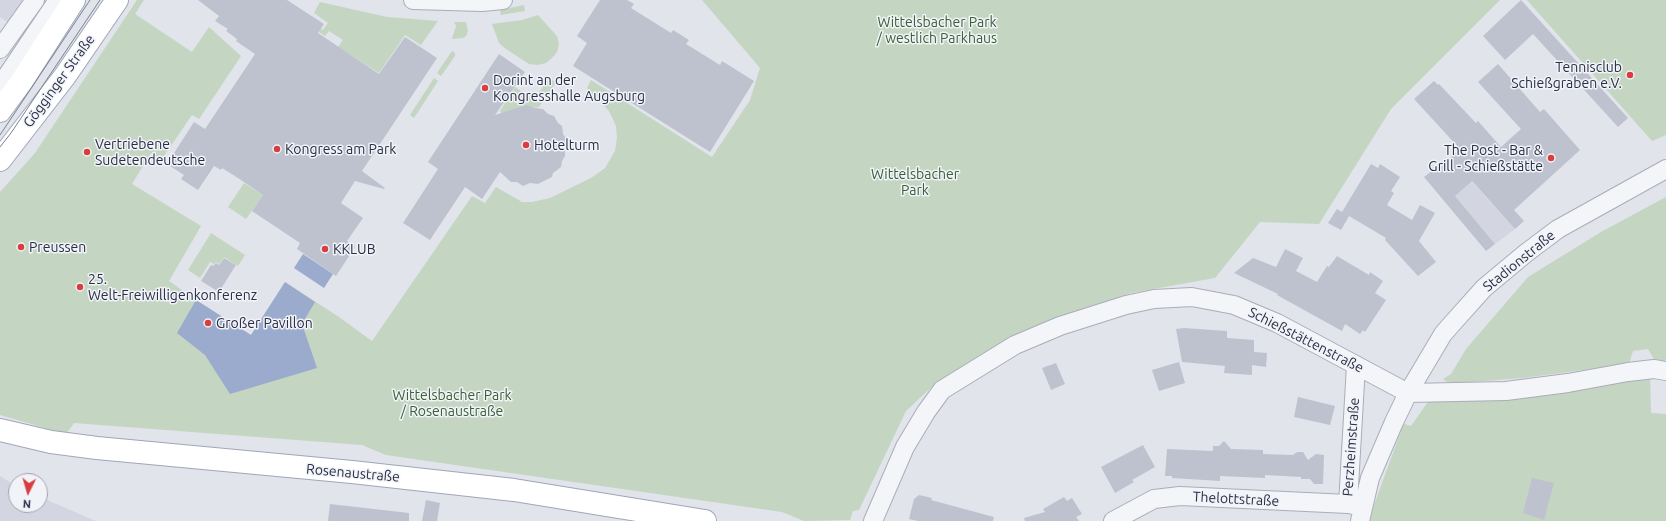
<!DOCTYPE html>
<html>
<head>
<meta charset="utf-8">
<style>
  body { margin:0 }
  #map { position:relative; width:1666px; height:521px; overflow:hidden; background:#e1e4eb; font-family:Ubuntu,sans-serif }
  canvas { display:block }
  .north { position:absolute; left:8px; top:473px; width:40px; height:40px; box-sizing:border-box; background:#f1f3f8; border:1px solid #a1a4b0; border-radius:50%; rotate:185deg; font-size:11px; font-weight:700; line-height:16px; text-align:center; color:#282e44 }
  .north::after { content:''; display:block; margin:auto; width:14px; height:18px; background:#d83e3f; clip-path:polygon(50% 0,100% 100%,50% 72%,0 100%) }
</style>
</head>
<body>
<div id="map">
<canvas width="1666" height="521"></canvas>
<div class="north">N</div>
</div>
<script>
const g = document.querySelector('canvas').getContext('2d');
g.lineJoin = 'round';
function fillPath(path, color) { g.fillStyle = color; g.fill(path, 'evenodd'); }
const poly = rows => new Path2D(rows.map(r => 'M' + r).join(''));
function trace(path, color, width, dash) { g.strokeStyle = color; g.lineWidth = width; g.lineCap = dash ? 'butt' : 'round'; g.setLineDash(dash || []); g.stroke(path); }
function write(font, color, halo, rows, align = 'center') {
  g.font = font + ' Ubuntu,sans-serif'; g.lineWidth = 3; g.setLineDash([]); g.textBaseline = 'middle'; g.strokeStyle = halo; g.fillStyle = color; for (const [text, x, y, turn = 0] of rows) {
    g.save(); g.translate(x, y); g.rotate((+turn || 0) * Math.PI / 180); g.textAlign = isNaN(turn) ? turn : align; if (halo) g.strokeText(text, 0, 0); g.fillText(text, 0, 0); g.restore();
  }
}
const built = poly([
  [0,0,28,0,11,25,0,17],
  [1450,158,1515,229,1495,244,1433,170],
  [0,476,16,486,16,505,40,505,40,497,96,521,0,521]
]);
const green = poly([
  [137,0,144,0,135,14,192,52,209,27,241,56,199,119,192,115,162,159,151,153,132,184,201,226,169,281,196,300,251,335,285,282,339,317,372,341,472,196,485,203,496,187,522,202,532,202,550,198,591,178,605,168,615,151,617,138,616,126,609,111,587,88,591,80,712,157,750,100,760,68,702,0,1500,0,1391,109,1319,224,1260,222,1215,278,1131,293,1057,318,1010,337,936,383,906,411,859,510,853,511,850,520,804,521,782,512,386,455,362,445,74,423,66,434,0,415,0,192,35,153],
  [1527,0,1666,0,1666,135,1652,141],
  [320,2,387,17,438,21,421,45,405,35,379,73,338,47,343,40,329,31,325,36,319,32,321,29,323,30,328,23,314,13],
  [524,5,525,11,501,15,500,10],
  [538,15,557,36,559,44,557,52,552,58,546,63,538,65,529,64,506,49,499,43,492,24,522,20],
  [454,22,466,22,468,31,466,36,463,38,452,39,456,26],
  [452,51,455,53,455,56,441,76,437,73],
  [434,78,438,81,414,118,410,115],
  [549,78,556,82,539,107,515,110,503,116,500,111,515,87,534,100],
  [244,183,263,195,246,219,228,207],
  [1666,197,1666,360,1655,361,1648,349,1633,351,1629,364,1523,378,1471,382,1447,382,1443,379,1451,374,1466,349,1528,277,1601,232],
  [211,233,245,255,238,266,224,257,219,264,216,262,214,264,210,262,200,278,188,270],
  [1650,374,1651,413,1666,414,1666,521,1370,521,1373,508,1402,428,1404,424,1411,426,1430,399]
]);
const water = poly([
  [303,254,333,274,324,288,294,268],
  [285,282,315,302,302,324,317,368,230,394,205,355,177,333,196,300,251,335]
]);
const building = poly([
  [198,0,287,0,324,24,318,33,379,74,405,37,437,58,362,171,385,188,384,189,355,181,341,203,363,218,347,241,355,247,336,276,297,249,300,243,252,211,263,195,238,178,222,168,221,170,214,166,198,190,181,179,184,175,167,164,194,122,205,129,255,54,236,41,237,39,226,31,228,29,215,21,219,16],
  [600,0,627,0,634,4,631,8,671,33,673,30,689,40,686,44,720,65,722,61,754,81,710,152,573,66,587,43,577,36],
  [1521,0,1628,118,1618,127,1533,34,1505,60,1483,36],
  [499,54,525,72,495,115,527,105,535,108,543,109,548,114,554,116,558,123,562,126,563,134,568,141,565,148,565,156,562,161,561,167,553,173,552,177,538,184,530,183,523,186,517,182,511,182,500,172,482,199,465,187,430,240,403,223,438,169,428,162],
  [1498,64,1540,112,1544,109,1580,150,1514,210,1524,221,1515,229,1472,181,1455,196,1495,244,1486,251,1424,177,1433,170,1435,172,1460,149,1414,99,1434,81,1438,85,1439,84,1476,123,1478,121,1501,147,1521,129,1478,82],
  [1371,164,1378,168,1380,164,1400,177,1391,191,1394,193,1387,205,1412,220,1420,205,1435,213,1419,241,1436,262,1418,276,1385,240,1386,238,1349,216,1341,230,1328,223,1337,209,1342,212],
  [1285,249,1303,258,1296,271,1317,282,1327,266,1329,267,1337,256,1369,275,1370,272,1383,281,1375,293,1386,300,1365,332,1363,330,1360,334,1345,324,1342,331,1277,295,1278,294,1234,273,1253,258,1276,267],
  [224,258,236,265,219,292,201,281,211,265,213,266,216,263,219,265],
  [1184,328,1227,331,1227,338,1254,340,1254,352,1267,353,1266,367,1252,365,1252,375,1224,373,1225,366,1182,362,1176,329],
  [1179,362,1185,383,1159,391,1152,370],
  [1056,363,1065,384,1051,390,1042,368],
  [1298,397,1335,406,1330,425,1294,417],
  [1224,441,1231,449,1263,450,1263,454,1293,455,1297,452,1303,452,1308,460,1316,454,1324,455,1323,484,1314,484,1310,479,1301,479,1301,477,1265,475,1265,478,1220,476,1220,481,1172,478,1172,476,1165,476,1167,449,1213,451,1213,446,1219,446],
  [1143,445,1155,467,1132,480,1134,482,1115,493,1101,467],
  [1532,478,1554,483,1544,520,1523,513],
  [919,495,932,498,931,500,994,517,993,521,918,521,909,519,914,499],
  [1064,497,1067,501,1072,498,1082,514,1076,517,1079,521,1025,521,1024,518,1045,512,1043,509],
  [426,500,440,503,437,521,422,521],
  [330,504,409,513,409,521,328,521]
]);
const minor = poly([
  [413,0,482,2,503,0],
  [0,49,35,0],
  [0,86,58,0],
  [1348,504,1356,365],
  [873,521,905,447,926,412,942,390,1015,345,1060,326,1126,305,1154,299,1192,297,1234,305,1277,323,1408,393,1506,391,1568,383,1628,372,1654,369,1666,371],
  [1113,521,1154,499,1180,496,1348,504,1363,507],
  [1360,521,1370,478,1394,422,1408,393,1443,334,1450,326,1484,288,1526,253,1558,229,1666,169]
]);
const major = poly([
  [0,111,22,81,74,0],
  [0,160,65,76,117,0],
  [0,430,51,442,97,448,352,472,514,490,705,521]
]);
const tram = poly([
  [0,135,90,0],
  [0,147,11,133,100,0]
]);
const markers = [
  [1630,75,4,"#d83e3f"],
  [485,88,4,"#d83e3f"],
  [526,145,4,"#d83e3f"],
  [277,149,4,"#d83e3f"],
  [87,152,4,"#d83e3f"],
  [1551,158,4,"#d83e3f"],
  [21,247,4,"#d83e3f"],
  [325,249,4,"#d83e3f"],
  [80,287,4,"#d83e3f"],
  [208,323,4,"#d83e3f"]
];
const parkNames = [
  ["Wittelsbacher Park",937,22],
  ["/ westlich Parkhaus",937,38],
  ["Wittelsbacher",915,174],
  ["Park",915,190],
  ["Wittelsbacher Park",452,395],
  ["/ Rosenaustraße",452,411]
];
const poiNames = [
  ["Tennisclub",1622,67,"right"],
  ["Schießgraben e.V.",1622,83,"right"],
  ["Dorint an der",493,80],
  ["Kongresshalle Augsburg",493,96],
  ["Vertriebene",95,144],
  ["Sudetendeutsche",95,160],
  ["Hotelturm",534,145],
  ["Kongress am Park",285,149],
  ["The Post - Bar &",1543,150,"right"],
  ["Grill - Schießstätte",1543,166,"right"],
  ["Preussen",29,247],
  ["KKLUB",333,249],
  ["25.",88,279],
  ["Welt-Freiwilligenkonferenz",88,295],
  ["Großer Pavillon",216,323]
];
const streetNames = [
  ["Gögginger Straße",59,81,-54],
  ["Stadionstraße",1519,261,-39],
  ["Schießstättenstraße",1306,340,27],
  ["Perzheimstraße",1351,447,-86],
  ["Rosenaustraße",353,473,5],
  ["Thelottstraße",1236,499,3]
];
fillPath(built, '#d3d6e0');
fillPath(green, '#c4d5c2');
fillPath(water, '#9aabcd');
fillPath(building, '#bec2ce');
trace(minor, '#aaadb9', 20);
trace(major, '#a0a6b8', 24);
trace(minor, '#f4f5f9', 18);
trace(major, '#fff', 22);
trace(tram, '#798096', 1);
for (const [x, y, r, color] of markers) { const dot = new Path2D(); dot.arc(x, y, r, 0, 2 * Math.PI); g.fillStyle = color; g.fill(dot); trace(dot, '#f1f3f8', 1.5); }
write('14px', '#366134', '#f1f3f8', parkNames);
write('14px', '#282e44', '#f1f3f8', poiNames, 'left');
write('14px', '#282e44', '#f1f3f8', streetNames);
</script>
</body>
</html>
